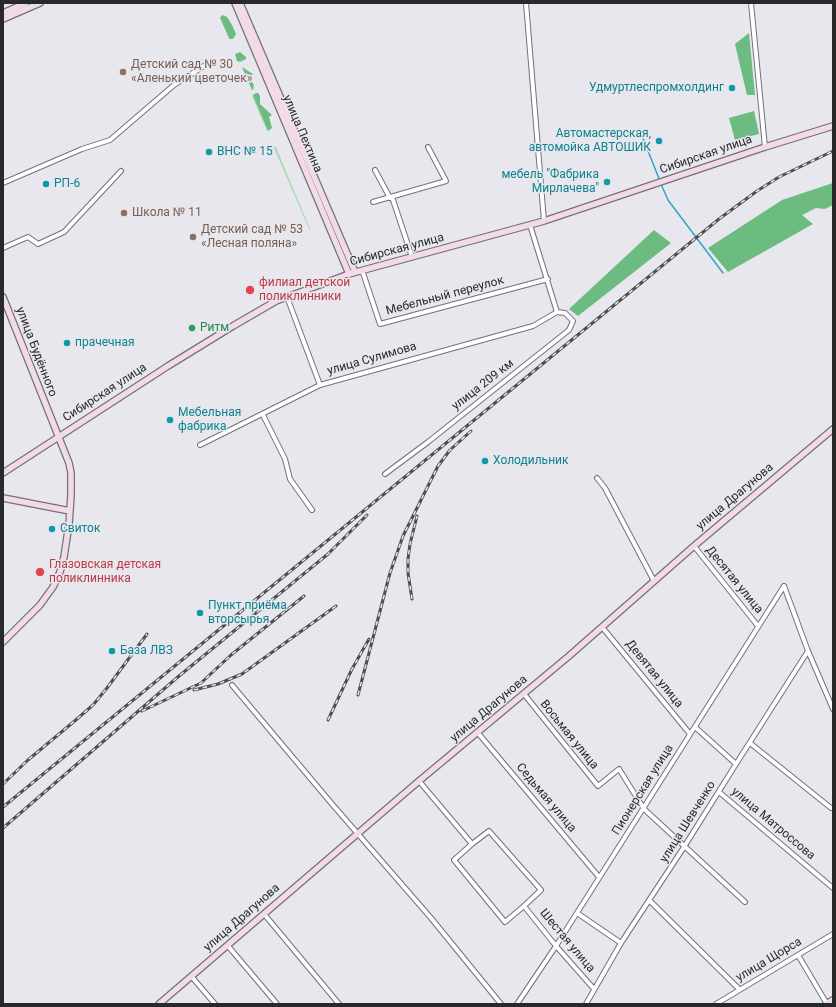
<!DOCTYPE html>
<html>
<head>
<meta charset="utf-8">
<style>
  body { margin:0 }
  #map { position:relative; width:836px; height:1007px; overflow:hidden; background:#e7e7ed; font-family:Roboto,sans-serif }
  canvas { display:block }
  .frame { position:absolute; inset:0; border:4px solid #28292b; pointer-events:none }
</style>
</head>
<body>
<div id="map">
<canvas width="836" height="1007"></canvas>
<div class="frame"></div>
</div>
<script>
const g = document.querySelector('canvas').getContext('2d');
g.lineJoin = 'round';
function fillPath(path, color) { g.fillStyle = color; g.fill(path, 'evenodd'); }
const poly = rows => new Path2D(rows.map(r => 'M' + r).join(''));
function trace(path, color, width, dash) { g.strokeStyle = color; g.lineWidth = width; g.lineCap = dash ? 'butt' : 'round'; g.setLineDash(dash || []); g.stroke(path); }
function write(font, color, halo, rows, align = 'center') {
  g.font = font + ' Roboto,sans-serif'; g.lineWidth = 3; g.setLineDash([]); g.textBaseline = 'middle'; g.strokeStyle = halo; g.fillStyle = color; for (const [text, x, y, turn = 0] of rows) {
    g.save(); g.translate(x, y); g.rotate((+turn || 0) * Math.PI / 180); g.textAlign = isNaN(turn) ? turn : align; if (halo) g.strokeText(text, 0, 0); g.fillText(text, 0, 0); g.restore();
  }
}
const green = poly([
  [253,95,254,96,268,131,267,131,252,96],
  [274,146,276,147,278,152,310,229,310,231,274,148]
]);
const forest = poly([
  [222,15,227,17,232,25,236,34,233,39,230,39,229,38,220,18],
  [749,33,755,95,747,95,735,44],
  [240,52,246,57,246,59,240,62,237,61,235,54],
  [242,67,253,74,249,78,254,85,253,90,252,90],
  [256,93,258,93,260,96,260,104,272,115,269,117,272,128,268,131,253,95],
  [754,111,759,134,735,140,729,118],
  [833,183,833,205,825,209,816,208,802,215,813,224,728,272,708,248,782,200],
  [654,230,671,243,578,316,569,309]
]);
const stream = poly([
  [642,136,660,181],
  [661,184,668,200,723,273]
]);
const street = poly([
  [526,3,544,221],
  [751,3,765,147],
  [375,170,390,198],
  [3,183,82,149,110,140,174,85,207,64],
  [392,197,412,257],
  [373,202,446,181,428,147],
  [530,225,557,312],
  [3,248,28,237,38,244,64,232,121,171],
  [362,270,380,324,548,279],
  [287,297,320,385],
  [263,415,285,459,290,479,312,510],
  [200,445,320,385,533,326,557,312],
  [385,474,428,442,569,330,573,321,565,313,557,312],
  [597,478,605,488,654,581],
  [694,546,758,626],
  [784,586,808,651,833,709],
  [602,627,690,734],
  [232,685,332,804,431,918,501,1004],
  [524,694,598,786,619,769,644,809,745,902],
  [695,727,736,764],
  [478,733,599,877],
  [750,743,831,808,833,808],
  [419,781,472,844,454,860,505,922,524,906,556,946,594,989],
  [719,792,833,888],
  [472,844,489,831,541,890,524,906],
  [650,901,739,989],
  [577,913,621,943],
  [264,914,339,1004],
  [228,946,277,1004],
  [798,955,827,1004],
  [191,976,215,1004],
  [517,1004,556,946,784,586],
  [586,1004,621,943,684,847,736,764,808,651],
  [716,1004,833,934]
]);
const secondary = poly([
  [235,3,349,274],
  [240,3,355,272],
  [3,13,26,3],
  [3,19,40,3],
  [3,297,69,463,71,473,71,495,69,524,64,557,60,572,53,587,40,605,3,642],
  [3,473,168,366,233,326,276,301,287,297,349,274,544,221,765,147,833,126],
  [3,498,70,511],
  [159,1004,419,781,569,656,694,546,833,429],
  [826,1004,833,1000]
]);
const rail = poly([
  [412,599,408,573,408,559,410,544,417,516],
  [194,690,218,684,242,674,336,606],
  [358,695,390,573,403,536,438,466,450,450,471,431],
  [142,711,201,683,231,655,304,596],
  [328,720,352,669,369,639],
  [3,784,28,760,77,719,93,705,107,688,147,634],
  [3,807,719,219,757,191,779,177,833,151],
  [3,828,179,676,328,554,367,515]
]);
const markers = [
  [123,72,4,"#8d6e63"],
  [732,88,4,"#0f9aa8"],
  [659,141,4,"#0f9aa8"],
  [209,152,4,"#0f9aa8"],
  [607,182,4,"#0f9aa8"],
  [46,184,4,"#0f9aa8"],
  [124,213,4,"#8d6e63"],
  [193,237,4,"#8d6e63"],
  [250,290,5,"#e0444e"],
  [192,328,4,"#2e9e5b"],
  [67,343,4,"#0f9aa8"],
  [170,420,4,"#0f9aa8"],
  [485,461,4,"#0f9aa8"],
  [52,529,4,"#0f9aa8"],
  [40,572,5,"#e0444e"],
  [200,613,4,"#0f9aa8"],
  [112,651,4,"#0f9aa8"]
];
const educationNames = [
  ["Детский сад № 30",131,65],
  ["«Аленький цветочек»",131,79],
  ["Школа № 11",132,213],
  ["Детский сад № 53",201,230],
  ["«Лесная поляна»",201,244]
];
const cultureNames = [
  ["Удмуртлеспромхолдинг",724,88,"right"],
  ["Автомастерская,",651,134,"right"],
  ["автомойка АВТОШИК",651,148,"right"],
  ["ВНС № 15",217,152],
  ["мебель \"Фабрика",599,175,"right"],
  ["Мирлачева\"",599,189,"right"],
  ["РП-6",54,184],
  ["прачечная",75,343],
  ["Мебельная",178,413],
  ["фабрика",178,427],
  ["Холодильник",493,461],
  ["Свиток",60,529],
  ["Пункт приёма",208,606],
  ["вторсырья",208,620],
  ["База ЛВЗ",120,651]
];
const streetNames = [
  ["улица Пехтина",302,134,67],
  ["Сибирская улица",706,155,-19],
  ["Сибирская улица",397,250,-15],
  ["Мебельный переулок",445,296,-15],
  ["улица Будённого",36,352,69],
  ["улица Сулимова",372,359,-16],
  ["улица 209 км",483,385,-38],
  ["Сибирская улица",105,393,-33],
  ["улица Драгунова",735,497,-40],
  ["Десятая улица",734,580,51],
  ["Девятая улица",654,674,51],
  ["улица Драгунова",489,709,-40],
  ["Восьмая улица",569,735,51],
  ["Пионерская улица",643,790,-58],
  ["Седьмая улица",546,798,50],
  ["улица Шевченко",688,822,-58],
  ["улица Матроссова",773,824,40],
  ["улица Драгунова",242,918,-41],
  ["Шестая улица",567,941,50],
  ["улица Щорса",769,960,-31]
];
const healthNames = [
  ["филиал детской",259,283],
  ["поликлинники",259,297],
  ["Глазовская детская",49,565],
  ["поликлинника",49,579]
];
const leisureNames = [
  ["Ритм",200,328]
];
fillPath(green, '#a2deb0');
fillPath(forest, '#6cbc82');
trace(stream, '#32a3cc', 1.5);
trace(street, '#727278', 6);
trace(secondary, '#727278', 8);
trace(street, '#fff', 4);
trace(secondary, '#f2dae6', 5.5);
trace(rail, '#4d4e51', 3);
trace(rail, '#e7e7ed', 1.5, [4.5]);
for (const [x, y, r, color] of markers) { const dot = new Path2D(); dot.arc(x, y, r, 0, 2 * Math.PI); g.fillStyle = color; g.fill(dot); trace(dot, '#e7e7ed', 1.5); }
write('12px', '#785e54', '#e7e7ed', educationNames, 'left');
write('12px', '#0d838f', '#e7e7ed', cultureNames, 'left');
write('12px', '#28292b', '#e7e7ed', streetNames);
write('12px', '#be3a42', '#e7e7ed', healthNames, 'left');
write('12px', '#27864d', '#e7e7ed', leisureNames, 'left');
</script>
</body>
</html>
